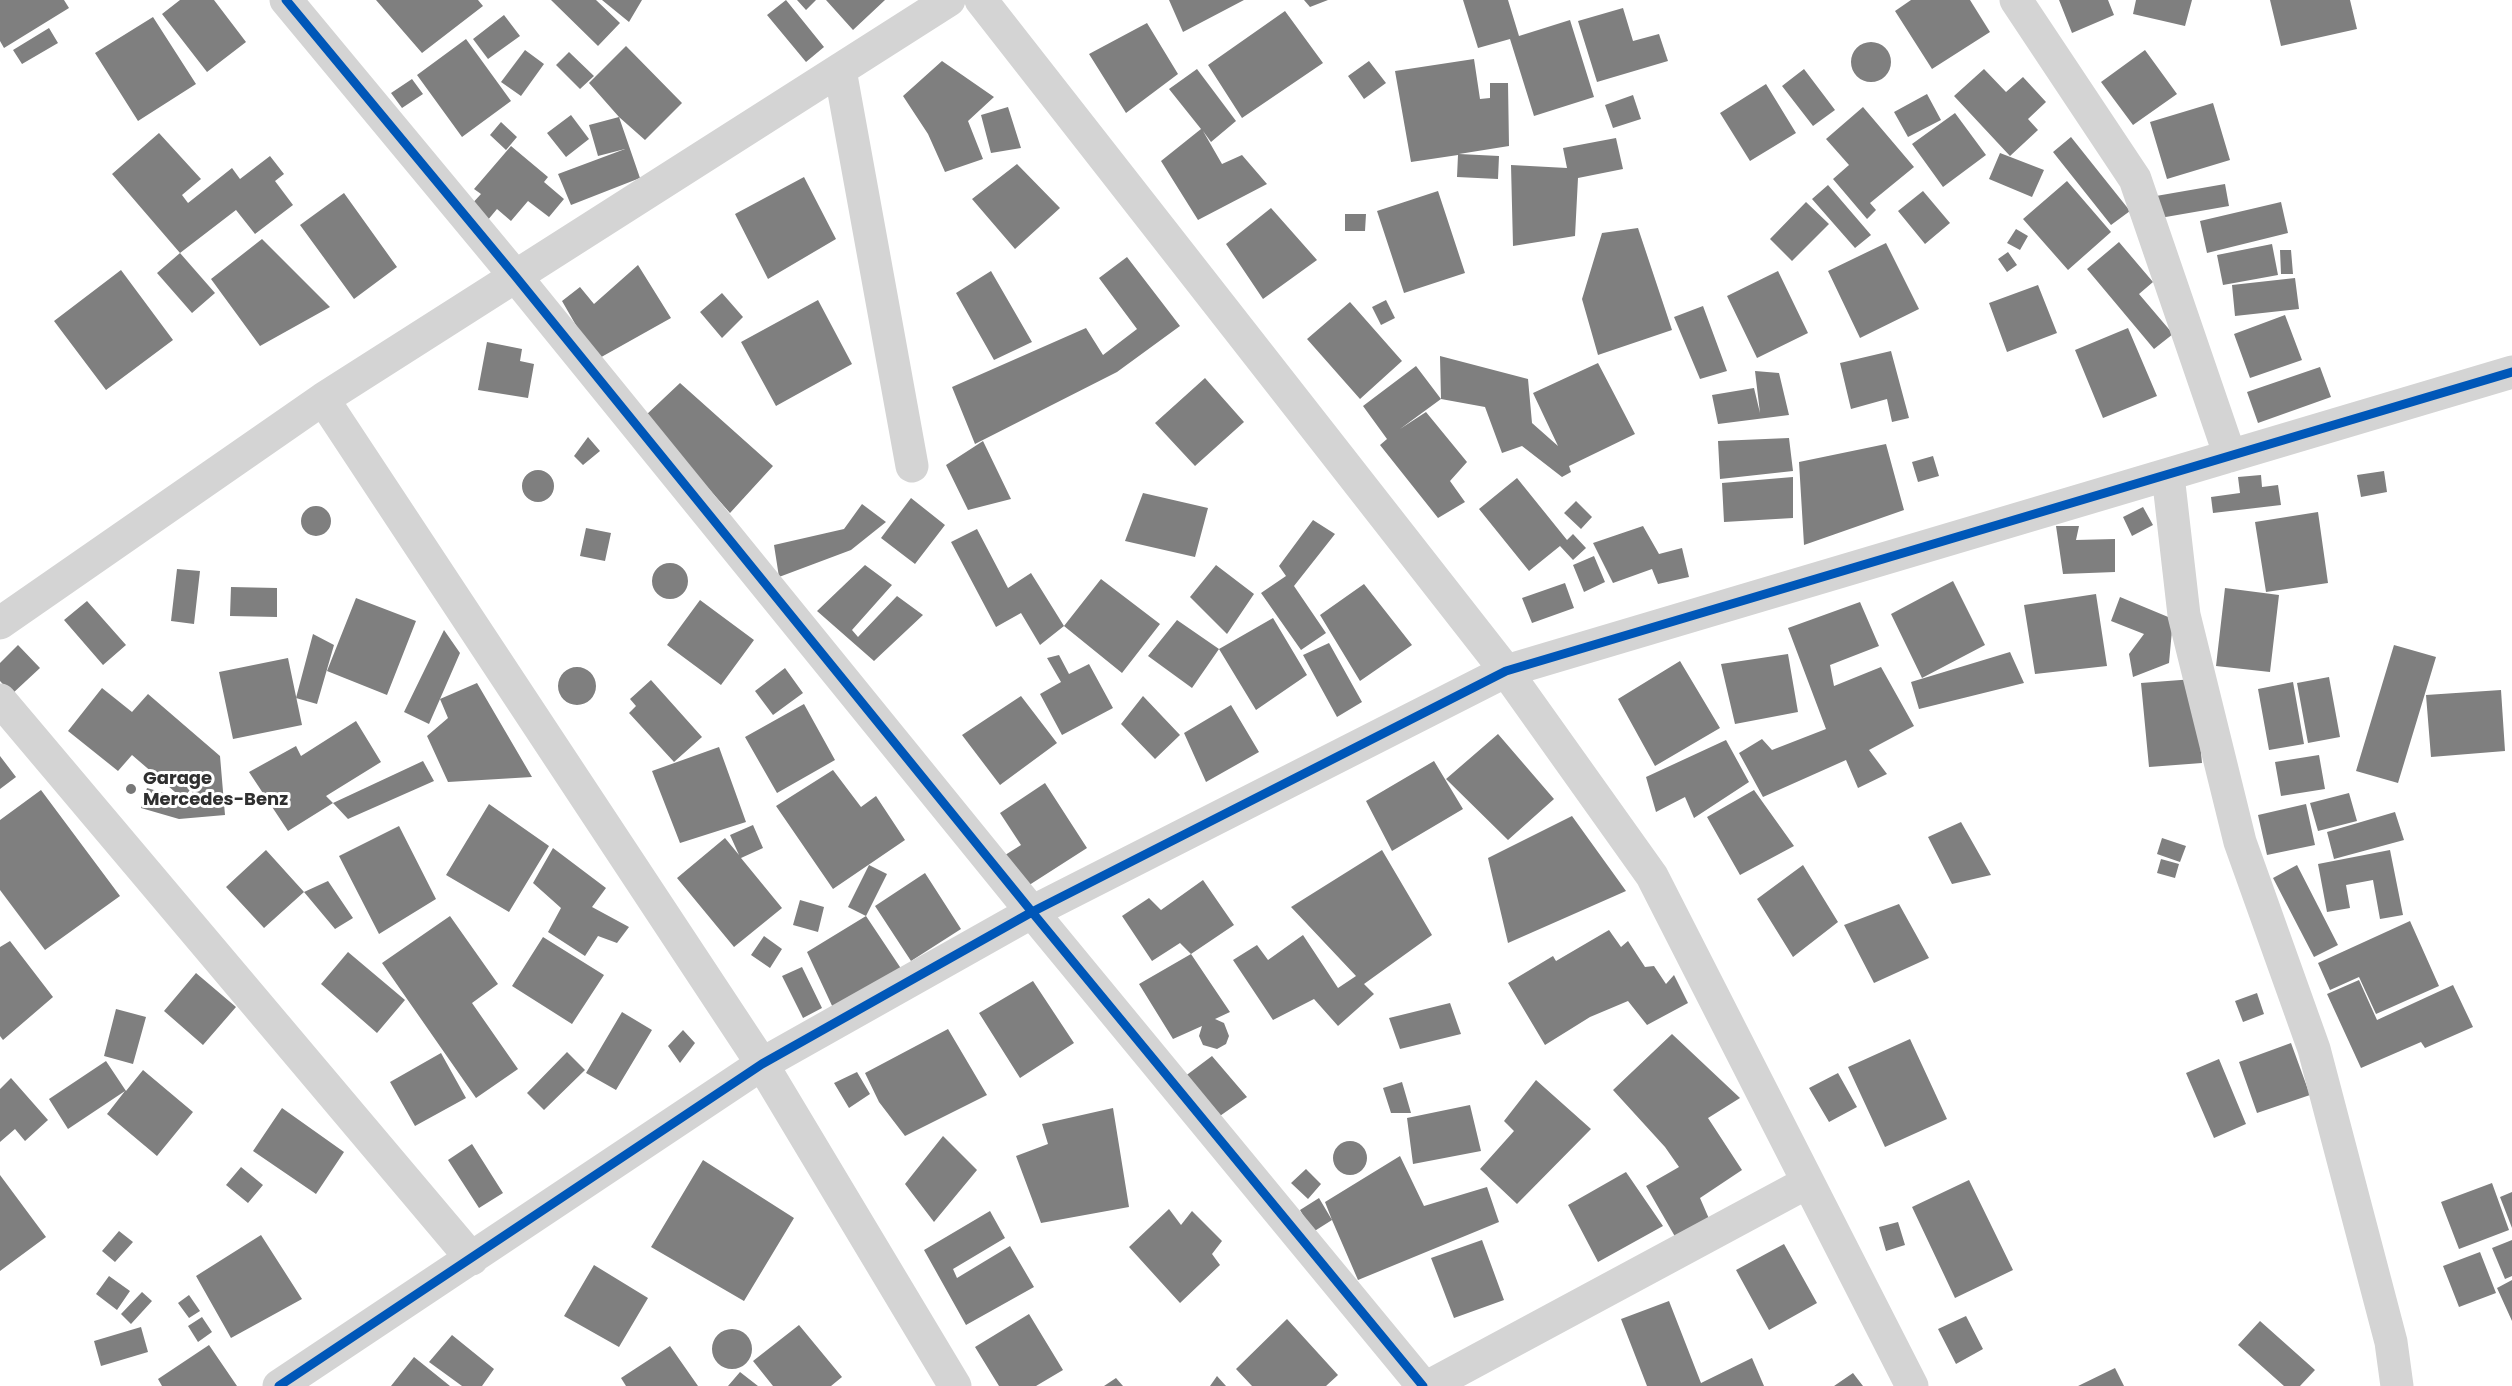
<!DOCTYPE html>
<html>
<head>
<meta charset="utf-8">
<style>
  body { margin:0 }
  canvas { display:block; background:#fff }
</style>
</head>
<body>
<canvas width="2512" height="1386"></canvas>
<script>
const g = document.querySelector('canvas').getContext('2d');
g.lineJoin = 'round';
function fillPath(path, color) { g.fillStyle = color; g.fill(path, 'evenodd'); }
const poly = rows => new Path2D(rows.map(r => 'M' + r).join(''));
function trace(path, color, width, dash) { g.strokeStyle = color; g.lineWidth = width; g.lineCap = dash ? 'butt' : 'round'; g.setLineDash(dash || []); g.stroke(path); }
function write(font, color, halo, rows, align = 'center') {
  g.font = font + ' Poppins,sans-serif'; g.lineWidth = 6; g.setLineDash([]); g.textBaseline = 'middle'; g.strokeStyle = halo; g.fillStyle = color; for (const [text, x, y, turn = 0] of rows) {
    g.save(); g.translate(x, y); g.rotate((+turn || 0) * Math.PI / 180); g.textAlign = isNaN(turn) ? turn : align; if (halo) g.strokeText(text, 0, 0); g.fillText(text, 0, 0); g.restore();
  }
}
const building = poly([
  [0,0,64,0,69,8,4,48,0,41],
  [180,0,214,0,246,42,207,72,162,14],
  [376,0,478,0,483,6,422,53],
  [551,0,596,0,620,23,598,46],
  [602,0,642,0,629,22],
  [786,0,824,47,806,62,767,15],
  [797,0,816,0,806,10],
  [826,0,885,0,853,30],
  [1169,0,1244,0,1183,32],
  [1304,0,1328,0,1310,7],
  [1463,0,1508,0,1519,36,1570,20,1594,97,1534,116,1510,39,1478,48],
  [1911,0,1970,0,1990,32,1932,69,1895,11],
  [2059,0,2108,0,2114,15,2072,33],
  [2136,0,2192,0,2185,26,2133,14],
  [2270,0,2350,0,2357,29,2281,46],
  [1623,8,1633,41,1659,34,1668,61,1597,82,1578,21],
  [1285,11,1323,63,1242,118,1208,65],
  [504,15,520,36,488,59,473,39],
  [153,17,196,84,138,121,95,53],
  [1147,23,1178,74,1126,113,1089,54],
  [49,28,58,43,22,64,13,50],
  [466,39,511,101,462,137,417,75],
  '1851 62a20 20 0 1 1 40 0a20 20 0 1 1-40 0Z',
  [626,46,682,103,645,140,619,117,640,178,571,205,558,174,625,149,598,156,589,125,619,117,589,83],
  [525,50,544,64,521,96,501,82],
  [2145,50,2177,94,2133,125,2101,82],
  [569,52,594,76,580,89,556,65],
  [1474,59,1480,99,1490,98,1490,83,1508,83,1509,146,1459,154,1499,156,1498,179,1457,177,1458,155,1411,162,1395,71],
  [942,61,994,97,968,121,983,159,945,172,928,134,903,96],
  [1369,61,1386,83,1364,99,1348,76],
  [1197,69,1236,121,1211,142,1203,131,1222,164,1242,155,1267,184,1198,220,1161,161,1201,129,1169,89],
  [1804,69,1835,110,1813,126,1782,86],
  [1984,69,2006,92,2023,77,2046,102,2028,119,2038,130,2010,156,1954,96],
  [412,79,423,94,402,108,391,93],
  [1766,84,1796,133,1750,161,1720,113],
  [1927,94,1941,120,1908,137,1894,112],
  [1633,95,1641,119,1613,128,1605,105],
  [2213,103,2230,160,2167,179,2150,122],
  [1008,107,1021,148,991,153,981,115],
  [1863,107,1914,167,1870,203,1876,210,1867,219,1833,179,1849,165,1826,139],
  [1955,113,1986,155,1943,187,1912,144],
  [571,115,589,139,566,157,547,133],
  [501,122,517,137,506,150,490,135],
  [159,133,201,179,182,195,188,203,232,168,240,179,270,156,284,174,275,181,293,205,255,234,236,210,180,253,215,293,192,313,157,273,180,253,112,174],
  [2071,137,2130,211,2111,225,2053,152],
  [1616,138,1623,169,1578,178,1575,236,1513,246,1511,165,1567,168,1563,148],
  [511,146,548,177,544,182,564,199,549,217,528,201,511,221,497,209,487,221,469,207,481,194,474,189],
  [2000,153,2044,170,2032,197,1989,179],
  [1017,164,1060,208,1015,249,972,199],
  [804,177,836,239,768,279,735,214],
  [2067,181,2111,232,2068,270,2023,219],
  [2225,184,2229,206,2160,218,2156,196],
  [1828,185,1871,235,1855,248,1812,199],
  [1438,191,1465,273,1404,293,1377,211],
  [1923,191,1950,223,1925,244,1898,211],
  [344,193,397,267,354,299,300,225],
  [1806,202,1829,224,1792,261,1770,239],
  [2281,202,2288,233,2207,253,2200,221],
  [1271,208,1317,260,1263,299,1226,244],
  [1345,214,1366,214,1365,231,1345,231],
  [1638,228,1672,330,1598,355,1582,299,1602,233],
  [2016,229,2028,236,2020,250,2007,243],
  [262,239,330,307,260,346,211,279],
  [2119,242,2153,282,2139,294,2173,334,2154,349,2087,269],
  [1886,243,1919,309,1860,338,1828,271],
  [2272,244,2278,275,2223,285,2217,255],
  [2280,250,2291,250,2293,274,2281,274],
  [2008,252,2017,265,2007,272,1998,259],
  [1127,257,1180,326,1117,372,975,444,952,387,1086,328,1103,355,1137,329,1099,278],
  [638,265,671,318,596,360,562,301,580,287,594,304],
  [121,270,173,340,106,390,54,321],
  [991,271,1032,342,994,360,956,293],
  [1778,271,1808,333,1757,358,1727,296],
  [2295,278,2299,309,2235,316,2232,285],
  [2038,285,2057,333,2007,352,1989,303],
  [722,293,743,317,722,338,700,312],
  [818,300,852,364,776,406,741,342],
  [1386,300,1395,318,1381,325,1372,307],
  [1350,302,1402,361,1360,399,1307,339],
  [1703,306,1727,371,1700,379,1674,317],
  [2285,315,2302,360,2250,378,2234,334],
  [2128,328,2157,396,2103,418,2075,350],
  [487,342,522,349,520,361,534,364,528,398,478,390],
  [1891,351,1909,418,1892,422,1887,399,1851,409,1840,363],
  [1440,356,1528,379,1532,423,1558,446,1533,393,1598,363,1635,434,1569,466,1571,472,1562,477,1522,446,1502,453,1485,407,1441,399],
  [1416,366,1441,399,1400,429,1426,412,1467,462,1450,481,1465,502,1438,518,1380,445,1387,439,1363,406],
  [2320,367,2331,397,2258,423,2247,392],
  [1755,371,1779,373,1789,415,1718,424,1712,395,1754,388,1760,413],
  [1205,378,1244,422,1195,466,1155,423],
  [680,383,773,466,730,513,645,416],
  [588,437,600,451,583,465,574,456],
  [1789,438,1793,471,1720,479,1718,441],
  [983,441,1011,499,968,510,946,465],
  [1886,444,1904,510,1804,545,1799,462],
  [1933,456,1939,476,1918,482,1912,462],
  '522 486a16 16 0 1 1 32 0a16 16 0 1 1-32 0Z',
  [2384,471,2387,492,2361,497,2357,475],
  [2261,475,2262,487,2278,485,2281,505,2213,513,2211,497,2240,493,2238,477],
  [1793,477,1793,518,1724,522,1722,483],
  [1517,478,1567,540,1573,534,1586,548,1573,560,1560,546,1529,571,1479,509],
  [1143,493,1208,508,1195,557,1125,541],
  [911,498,945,525,915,564,881,538],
  [1576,501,1592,517,1581,529,1564,513],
  [862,504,886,522,851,550,779,577,774,545,844,529],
  '301 521a15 15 0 1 1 30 0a15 15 0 1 1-30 0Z',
  [2143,507,2153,525,2132,536,2123,517],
  [2318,512,2328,583,2266,592,2255,522],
  [1313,520,1335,534,1294,586,1326,633,1301,650,1261,593,1286,576,1279,566],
  [1643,526,1659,554,1682,548,1689,577,1658,584,1652,569,1613,583,1593,543],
  [2056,526,2079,526,2076,540,2115,539,2115,572,2063,574],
  [586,528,611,533,605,561,580,556],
  [977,529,1008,588,1031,573,1064,626,1040,645,1021,613,996,627,951,542],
  [1594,556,1605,582,1584,592,1573,565],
  '652 581a18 18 0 1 1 36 0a18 18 0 1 1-36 0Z',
  [865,565,892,585,852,630,858,637,897,596,923,615,874,661,817,611],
  [1216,565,1254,594,1227,634,1190,597],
  [177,569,200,571,194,624,171,621],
  [1101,579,1160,624,1122,673,1064,626],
  [1953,581,1985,645,1922,678,1891,614],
  [1565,583,1574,608,1532,623,1522,598],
  [1364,584,1412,645,1360,681,1320,615],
  [231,587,277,588,277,617,230,616],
  [2225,588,2279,595,2270,672,2216,666],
  [2096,594,2107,666,2035,674,2024,605],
  [2120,597,2173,619,2169,663,2133,677,2129,654,2144,634,2111,621],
  [356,598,416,621,387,695,327,671],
  [700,600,754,640,721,685,667,645],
  [87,601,126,645,103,665,64,620],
  [1860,602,1879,646,1830,665,1834,686,1881,667,1914,726,1869,750,1887,774,1858,788,1846,760,1763,797,1739,753,1762,739,1772,750,1826,729,1788,628],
  [1273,618,1307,675,1256,710,1219,649],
  [1177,620,1219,649,1192,688,1148,656],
  [444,630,460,653,440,699,477,683,532,777,448,782,427,736,448,718,440,699,429,724,404,712],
  [313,634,334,645,317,704,296,698],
  [1329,643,1362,702,1337,717,1303,655],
  [18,645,40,668,12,694,0,681,0,663],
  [2394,645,2436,657,2398,783,2356,771],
  [2010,652,2024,683,1919,709,1911,682],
  [1788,654,1798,712,1735,724,1721,664],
  [1059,655,1069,674,1089,664,1113,708,1062,735,1040,694,1061,682,1047,658],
  [288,658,302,725,233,739,219,672],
  [1680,661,1720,728,1655,766,1618,699],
  '558 686a19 19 0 1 1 38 0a19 19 0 1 1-38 0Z',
  [785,668,803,693,773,715,755,691],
  [2329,677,2340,737,2308,743,2297,683],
  [2194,679,2202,763,2149,767,2141,683],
  [651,680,702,737,674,762,629,713,636,706,630,699],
  [2293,682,2304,744,2269,750,2258,689],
  [102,688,132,712,148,694,220,756,225,815,179,819,141,808,147,788,182,798,132,755,118,771,68,731],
  [191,789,195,801,183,798],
  [2501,690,2505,751,2431,757,2426,695],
  [1021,696,1057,743,1000,785,962,735],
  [1143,696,1180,735,1155,759,1121,724],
  [804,704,835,760,777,793,745,737],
  [1231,705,1259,752,1206,782,1184,733],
  [356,721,381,762,326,796,333,803,288,831,249,772,296,746,301,756],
  [1498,734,1554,799,1508,840,1446,779],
  [1726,740,1749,782,1694,818,1685,797,1656,812,1646,777],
  [719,747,746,822,680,843,652,771],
  [2319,755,2325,789,2281,796,2275,762],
  [0,756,16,777,0,789],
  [423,761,434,781,348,819,333,803],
  [1434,761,1463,809,1392,851,1366,801],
  [833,770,861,807,876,796,905,840,833,889,776,806],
  [1045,783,1087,848,1023,889,1002,857,1021,845,1000,813],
  [41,790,120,896,45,950,0,890,0,820],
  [1754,790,1794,846,1740,875,1707,817],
  [2349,793,2357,821,2318,831,2310,803],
  [489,804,549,846,509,912,446,875],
  [2306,804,2315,845,2267,855,2258,815],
  [2395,812,2404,840,2334,859,2327,832],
  [1572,816,1626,891,1508,943,1488,858],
  [1961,822,1991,875,1952,884,1928,837],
  [753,825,763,848,741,858,782,908,734,947,677,878,725,838,739,855,730,835],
  [399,826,436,899,379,934,339,856],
  [2162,838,2186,846,2180,862,2157,854],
  [553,848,606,888,592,907,629,927,617,943,598,936,585,956,548,932,561,908,533,883],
  [266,850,304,892,264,928,226,887],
  [1382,850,1432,935,1364,984,1374,994,1338,1026,1314,999,1273,1020,1233,960,1257,945,1268,960,1303,935,1338,988,1356,976,1291,907],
  [2390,850,2403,915,2380,919,2373,880,2346,885,2350,908,2327,912,2318,864],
  [2161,859,2179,864,2175,878,2157,873],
  [869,865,887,874,866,916,848,907],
  [1803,865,1838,922,1793,957,1757,899],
  [2297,865,2338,945,2314,957,2273,878],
  [925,873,961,929,911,961,875,906],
  [1203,880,1234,925,1191,954,1180,943,1152,961,1122,916,1149,898,1161,910],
  [328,881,353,918,335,929,304,892],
  [800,900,824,907,818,932,793,925],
  [1899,904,1929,958,1874,983,1844,925],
  [450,916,498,984,472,1003,518,1069,476,1098,382,963],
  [866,916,902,970,834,1010,807,952],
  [2410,921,2439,986,2376,1014,2359,977,2330,990,2318,963],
  [1609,930,1621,947,1628,941,1645,967,1654,966,1666,984,1674,975,1688,1003,1647,1025,1628,1001,1590,1017,1545,1045,1508,983,1553,956,1556,961],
  [764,936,782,949,770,968,751,955],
  [543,937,604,975,572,1024,512,986],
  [10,941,53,997,3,1040,0,1036,0,947],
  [348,952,405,1000,377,1033,321,984],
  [1191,954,1230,1012,1215,1019,1224,1023,1229,1036,1226,1044,1217,1049,1203,1045,1199,1036,1202,1026,1173,1039,1139,984],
  [802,967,822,1008,803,1018,782,976],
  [196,973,236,1007,203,1045,164,1011],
  [2359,980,2377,1020,2453,985,2473,1027,2425,1048,2421,1042,2361,1068,2327,994],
  [1033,981,1074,1043,1020,1078,979,1013],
  [2257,993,2264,1014,2243,1022,2235,1001],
  [1450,1003,1461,1034,1400,1049,1389,1018],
  [116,1009,146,1017,133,1064,104,1056],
  [622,1012,652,1030,616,1090,586,1073],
  [948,1029,987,1095,905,1136,879,1102,865,1073],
  [683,1030,695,1043,680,1063,668,1046],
  [1672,1034,1740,1098,1708,1118,1742,1170,1700,1198,1710,1221,1677,1240,1646,1186,1679,1167,1665,1147,1613,1090],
  [1910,1039,1947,1119,1885,1147,1848,1067],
  [2291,1043,2310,1095,2257,1113,2239,1062],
  [567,1052,585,1070,544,1110,527,1093],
  [441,1053,466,1098,415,1126,390,1082],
  [1212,1056,1247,1097,1217,1118,1184,1077],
  [2219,1059,2246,1124,2214,1138,2186,1073],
  [106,1061,126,1091,143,1070,193,1112,157,1156,107,1114,125,1091,68,1129,49,1099],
  [857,1072,870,1094,849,1108,834,1083],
  [1838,1073,1857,1107,1829,1122,1809,1088],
  [11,1078,48,1120,25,1141,15,1129,0,1142,0,1089],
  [1536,1080,1591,1129,1517,1204,1480,1169,1514,1131,1504,1121],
  [1402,1082,1411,1113,1391,1113,1383,1088],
  [1470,1105,1481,1151,1413,1164,1407,1118],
  [282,1108,344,1152,316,1194,253,1151],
  [1113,1108,1129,1207,1041,1223,1016,1156,1048,1144,1042,1124],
  [943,1136,977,1170,934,1222,905,1184],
  '1333 1158a17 17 0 1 1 34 0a17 17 0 1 1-34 0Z',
  [472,1144,503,1193,479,1208,448,1160],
  [1400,1156,1424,1206,1487,1187,1499,1222,1358,1280,1332,1220,1313,1232,1300,1210,1319,1198,1332,1220,1325,1202],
  [703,1160,794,1218,744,1301,651,1247],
  [241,1167,263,1185,248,1203,226,1185],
  [1306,1169,1321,1184,1308,1199,1291,1183],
  [1626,1172,1663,1226,1598,1262,1568,1205],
  [0,1175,46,1237,0,1271],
  [1969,1180,2013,1270,1955,1298,1912,1207],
  [2492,1183,2509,1230,2459,1249,2441,1202],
  [2512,1192,2512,1228,2500,1197],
  [1169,1209,1181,1225,1192,1211,1222,1241,1212,1254,1220,1265,1180,1303,1129,1247],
  [990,1211,1005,1238,953,1269,957,1278,1010,1246,1034,1287,966,1325,924,1250],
  [1898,1222,1905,1245,1886,1251,1879,1227],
  [119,1231,133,1242,115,1262,102,1251],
  [261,1235,302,1299,231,1338,196,1276],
  [1482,1240,1504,1300,1454,1318,1431,1258],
  [2512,1240,2512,1276,2505,1279,2492,1248],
  [1784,1244,1817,1303,1769,1330,1736,1270],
  [2480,1252,2496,1293,2459,1307,2443,1266],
  [594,1265,648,1298,619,1347,564,1316],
  [109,1276,130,1291,117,1310,96,1294],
  [2512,1280,2512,1321,2497,1288],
  [142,1292,152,1301,131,1324,121,1314],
  [189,1295,200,1311,189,1318,178,1303],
  [1669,1301,1701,1383,1752,1358,1764,1386,1647,1386,1621,1319],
  [1029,1314,1063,1370,1036,1386,999,1386,975,1347],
  [1966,1316,1983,1349,1956,1364,1938,1329],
  [202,1317,212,1332,198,1342,188,1326],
  [1287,1319,1338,1375,1326,1386,1252,1386,1236,1369],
  [2260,1321,2315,1370,2300,1386,2284,1386,2238,1345],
  [799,1325,842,1377,831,1386,773,1386,753,1361],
  [141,1327,148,1352,101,1366,94,1341],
  '712 1349a20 20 0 1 1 40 0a20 20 0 1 1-40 0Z',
  [452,1335,494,1369,482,1386,462,1386,429,1362],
  [209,1345,237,1386,162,1386,158,1379],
  [670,1346,698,1386,626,1386,621,1378],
  [414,1357,450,1386,391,1386],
  [2115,1368,2124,1386,2078,1386],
  [740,1372,758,1386,728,1386],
  [1853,1373,1863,1386,1834,1386],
  [1217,1376,1226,1386,1210,1386],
  [1116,1378,1123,1386,1104,1386]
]);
const minor = poly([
  [286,0,516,277,1032,912,1423,1386],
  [981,0,1506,671,1652,876,1912,1386],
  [2016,0,2135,179,2230,456],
  [840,70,912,466],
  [323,399,762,1064,955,1386],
  [2168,475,2184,615,2240,842,2314,1049,2391,1342,2397,1386],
  [0,623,323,399,949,0],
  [0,700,472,1259],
  [279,1386,762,1064,1032,912,1506,671,2512,372],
  [1429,1386,1808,1182]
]);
const cycleway = poly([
  [286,0,516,277,1032,912,1423,1386],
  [279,1386,762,1064,1032,912,1506,671,2512,372]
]);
const markers = [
  [131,789,6,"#787878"]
];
const poiNames = [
  ["Garage",143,779],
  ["Mercedes-Benz",143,800]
];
fillPath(building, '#7f7f7f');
trace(minor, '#d4d4d4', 33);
trace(cycleway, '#0057b8', 9);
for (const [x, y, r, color] of markers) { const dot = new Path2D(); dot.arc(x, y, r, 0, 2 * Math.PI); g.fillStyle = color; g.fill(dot); trace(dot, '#fff', 2); }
write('bold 18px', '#2f2f2f', '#fff', poiNames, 'left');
</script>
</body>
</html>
